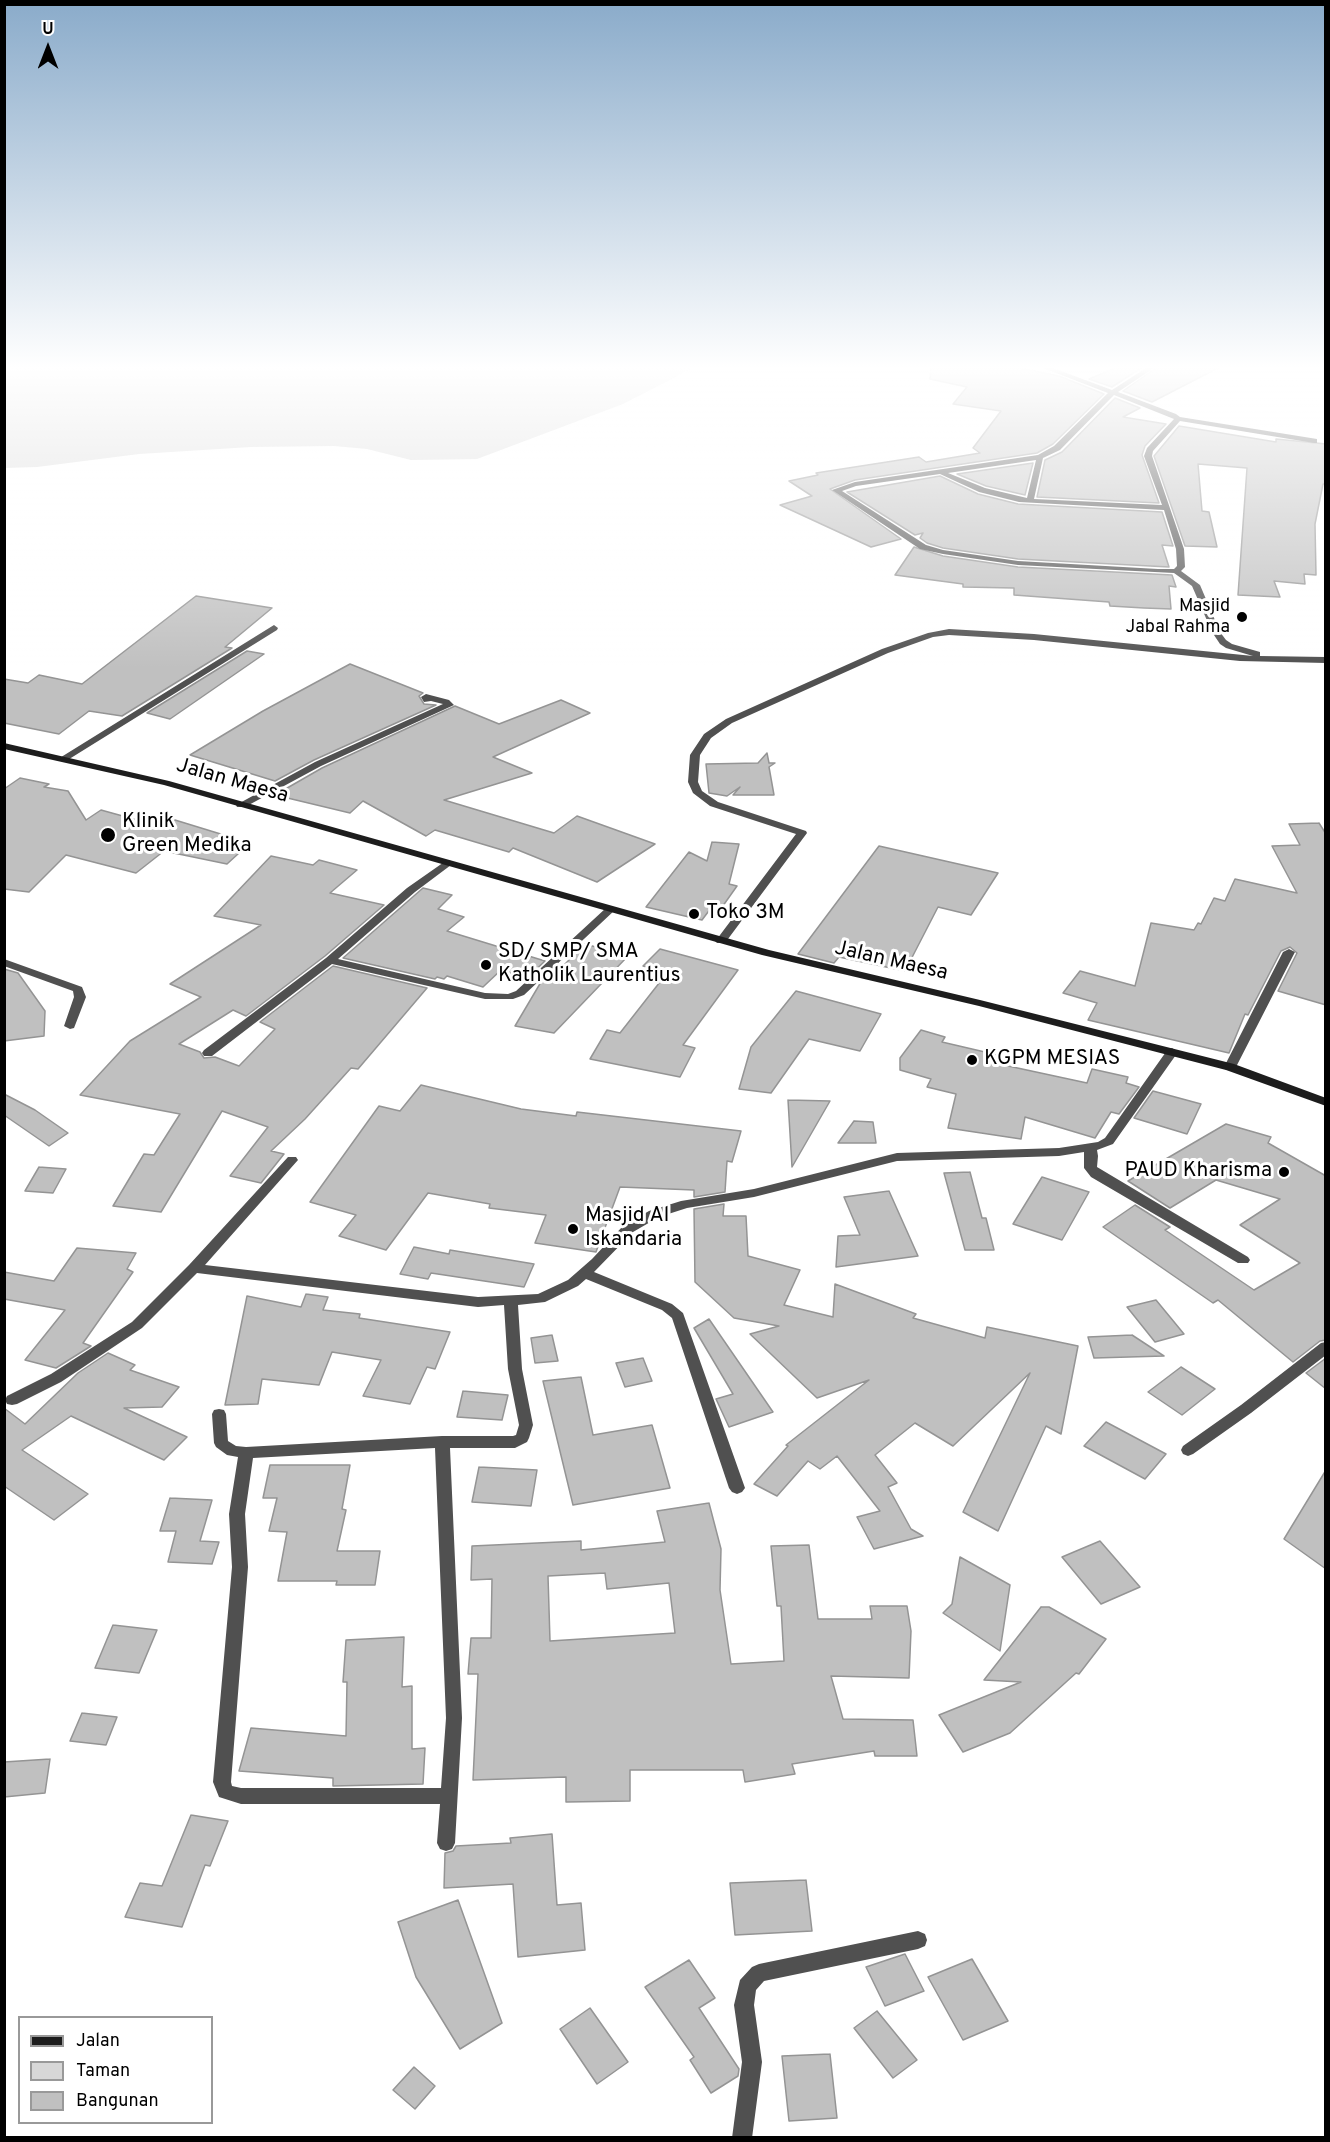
<!DOCTYPE html>
<html>
<head>
<meta charset="utf-8">
<style>
  body { margin:0 }
  #map { position:relative; width:1330px; height:2142px; overflow:hidden; background:#fff; font-family:Overpass,sans-serif }
  canvas { display:block }
  .frame { position:absolute; inset:0; border:6px solid #000; pointer-events:none }
  .legend { position:absolute; left:18px; top:2016px; width:195px; height:108px; box-sizing:border-box; background:#fff; border:2px solid #999; margin:0; padding:8px 10px; list-style:none; font-size:18px; color:#000 }
  .legend li { display:flex; align-items:center; gap:12px; height:30px }
  .legend b { width:30px; border:2px solid #999 }
  .north { position:absolute; left:18px; top:18px; width:60px; height:60px; -webkit-text-stroke:4px #fff; paint-order:stroke; rotate:0deg; font-size:16px; font-weight:700; line-height:24px; text-align:center; color:#000 }
  .north::after { content:''; display:block; margin:auto; width:21px; height:27px; background:#000; clip-path:polygon(50% 0,100% 100%,50% 72%,0 100%) }
</style>
</head>
<body>
<div id="map">
<canvas width="1330" height="2142"></canvas>
<div class="frame"></div>
<ul class="legend">
<li><b style="height:8px;background:#1d1d1d"></b>Jalan</li>
<li><b style="height:16px;background:#d7d7d7"></b>Taman</li>
<li><b style="height:16px;background:#c0c0c0"></b>Bangunan</li>
</ul>
<div class="north">U</div>
</div>
<script>
const g = document.querySelector('canvas').getContext('2d');
g.lineJoin = 'round';
function fillPath(path, color) { g.fillStyle = color; g.fill(path, 'evenodd'); }
const poly = rows => new Path2D(rows.map(r => 'M' + r).join(''));
function trace(path, color, width, dash) { g.strokeStyle = color; g.lineWidth = width; g.lineCap = dash ? 'butt' : 'round'; g.setLineDash(dash || []); g.stroke(path); }
function write(font, color, halo, rows, align = 'center') {
  g.font = font + ' Overpass,sans-serif'; g.lineWidth = 6; g.setLineDash([]); g.textBaseline = 'middle'; g.strokeStyle = halo; g.fillStyle = color; for (const [text, x, y, turn = 0] of rows) {
    g.save(); g.translate(x, y); g.rotate((+turn || 0) * Math.PI / 180); g.textAlign = isNaN(turn) ? turn : align; if (halo) g.strokeText(text, 0, 0); g.fillText(text, 0, 0); g.restore();
  }
}
const green = poly([
  [5,368,693,368,623,404,477,459,411,460,367,449,334,446,251,447,139,454,37,467,5,468]
]);
const building = poly([
  [931,368,1020,368,1059,376,1104,394,1053,444,1037,453,855,480,830,489,901,539,871,547,780,505,812,496,789,481,818,475,816,473,919,457,926,462,980,453,973,448,1001,411,953,404,967,387,930,379,931,368],
  [1115,368,1141,368,1112,387,1089,379,1115,368],
  [1156,368,1218,368,1152,402,1123,391,1156,368],
  [1115,398,1140,408,1123,417,1166,424,1145,446,1142,455,1159,503,1037,497,1045,460,1062,452,1115,398],
  [1179,426,1276,442,1276,439,1326,444,1326,484,1323,484,1315,524,1316,575,1304,574,1305,584,1274,581,1280,597,1238,595,1247,468,1198,464,1202,511,1209,512,1217,547,1185,546,1154,456,1179,426],
  [1033,463,1025,495,986,486,957,474,1033,463],
  [940,476,978,494,1018,504,1162,512,1173,546,1162,545,1169,567,1018,559,943,548,927,543,920,538,923,533,915,535,847,492,940,476],
  [914,547,943,556,1018,567,1172,575,1176,587,1169,586,1171,609,1144,608,1110,606,1109,602,1014,595,1014,588,963,587,963,584,895,575,914,547],
  [196,596,272,608,225,647,232,648,122,716,89,711,59,734,4,723,4,679,28,683,39,675,82,684,196,596],
  [247,651,264,654,170,719,147,713,247,651],
  [350,664,423,693,419,696,424,704,436,705,314,760,275,781,190,755,263,711,350,664],
  [561,700,590,713,493,757,532,773,444,800,554,833,577,816,655,844,597,882,513,848,509,852,435,830,426,836,363,801,350,813,275,795,322,768,455,706,499,724,561,700],
  [767,753,769,763,775,763,769,767,774,795,733,795,740,787,727,796,709,793,706,764,758,763,767,753],
  [20,778,49,784,44,787,68,791,86,820,101,810,166,828,175,820,250,843,227,864,164,851,136,873,66,855,29,892,4,889,4,789,20,778],
  [1319,823,1326,834,1326,1005,1278,991,1297,953,1290,947,1281,951,1248,1015,1245,1014,1229,1053,1088,1020,1097,1003,1063,993,1080,971,1135,986,1151,923,1194,930,1198,923,1201,924,1214,898,1225,901,1235,879,1297,893,1272,846,1300,845,1289,824,1319,823],
  [712,842,739,844,729,884,737,886,720,910,711,908,702,920,646,907,689,852,707,861,712,842],
  [879,846,998,873,971,915,938,907,905,971,839,957,834,963,798,954,879,846],
  [271,856,313,865,319,860,357,870,330,893,384,905,325,956,246,1016,233,1010,179,1044,200,1052,204,1058,215,1057,239,1066,275,1029,260,1022,333,966,427,988,358,1069,351,1068,305,1119,271,1151,284,1154,261,1183,230,1176,268,1127,222,1111,161,1212,113,1206,144,1154,154,1155,180,1114,80,1095,130,1041,201,997,170,984,261,925,214,916,271,856],
  [423,888,452,895,438,909,464,917,447,931,545,961,527,978,501,970,483,987,447,976,444,979,437,977,435,979,343,958,423,888],
  [585,944,628,956,554,1033,515,1026,541,982,559,966,562,967,585,944],
  [660,949,738,970,683,1045,695,1048,680,1077,590,1059,607,1030,620,1033,667,973,643,966,660,949],
  [4,969,18,973,45,1011,44,1036,4,1041,4,969],
  [796,991,881,1014,860,1051,809,1039,771,1093,739,1089,751,1047,796,991],
  [921,1030,945,1037,942,1042,1002,1056,999,1064,1087,1083,1092,1069,1128,1077,1126,1083,1139,1087,1119,1114,1111,1112,1095,1138,1025,1117,1021,1139,948,1128,956,1094,927,1087,931,1079,900,1070,900,1058,921,1030],
  [421,1085,521,1109,576,1116,577,1112,741,1131,732,1162,727,1161,725,1192,694,1197,694,1190,620,1187,596,1252,535,1243,546,1215,489,1208,490,1204,428,1193,386,1250,339,1236,356,1215,310,1202,379,1106,400,1111,421,1085],
  [1153,1091,1201,1104,1187,1134,1134,1118,1153,1091],
  [4,1094,35,1110,68,1133,49,1146,4,1115,4,1094],
  [788,1100,830,1101,792,1167,788,1100],
  [854,1121,873,1122,876,1143,838,1143,854,1121],
  [1226,1124,1271,1137,1268,1143,1326,1176,1326,1340,1320,1341,1293,1362,1218,1300,1213,1303,1103,1227,1135,1205,1170,1227,1165,1230,1254,1290,1300,1263,1240,1225,1280,1199,1216,1180,1170,1208,1128,1181,1226,1124],
  [39,1167,66,1169,53,1193,25,1191,39,1167],
  [970,1172,982,1218,986,1218,994,1250,965,1250,944,1173,970,1172],
  [1042,1177,1089,1192,1062,1240,1013,1224,1042,1177],
  [889,1191,918,1256,836,1267,838,1236,860,1235,844,1197,889,1191],
  [724,1204,723,1216,746,1216,748,1256,800,1270,784,1305,833,1317,835,1284,916,1314,913,1318,985,1338,987,1327,1078,1346,1061,1434,1046,1426,998,1531,963,1512,1030,1373,953,1446,915,1423,875,1455,897,1483,888,1487,911,1529,923,1536,874,1549,857,1517,880,1511,837,1456,820,1469,808,1461,777,1496,754,1484,788,1446,786,1445,869,1380,817,1398,750,1334,779,1326,734,1318,695,1282,694,1209,724,1204],
  [414,1247,449,1254,450,1250,534,1264,524,1287,431,1273,428,1279,400,1274,414,1247],
  [77,1248,136,1253,127,1269,133,1272,83,1343,91,1346,56,1368,25,1360,65,1310,4,1299,4,1272,54,1281,77,1248],
  [306,1294,328,1297,323,1310,360,1314,359,1318,450,1332,435,1369,427,1367,410,1404,363,1396,381,1360,332,1352,319,1385,262,1379,258,1404,225,1405,247,1296,301,1307,306,1294],
  [1156,1300,1184,1334,1155,1342,1127,1307,1156,1300],
  [709,1319,773,1412,729,1427,716,1399,733,1394,694,1328,709,1319],
  [552,1335,558,1361,535,1363,531,1338,552,1335],
  [1132,1335,1164,1356,1094,1358,1088,1337,1132,1335],
  [108,1353,135,1365,130,1370,179,1387,162,1407,124,1408,187,1437,164,1460,71,1416,22,1450,88,1494,54,1520,4,1486,4,1408,25,1424,78,1373,108,1353],
  [643,1358,652,1381,625,1387,616,1363,643,1358],
  [1326,1358,1326,1389,1306,1373,1326,1358],
  [1181,1367,1215,1389,1182,1415,1148,1392,1181,1367],
  [581,1377,593,1435,652,1425,670,1488,573,1505,543,1381,581,1377],
  [463,1391,508,1395,502,1420,457,1417,463,1391],
  [1106,1422,1166,1454,1145,1479,1084,1446,1106,1422],
  [270,1465,350,1465,342,1509,346,1510,337,1551,380,1551,375,1585,336,1585,337,1581,278,1581,287,1532,269,1531,277,1498,263,1498,270,1465],
  [479,1467,537,1470,531,1506,472,1502,479,1467],
  [1326,1470,1326,1569,1284,1539,1326,1470],
  [170,1498,212,1500,200,1541,219,1542,212,1564,168,1562,176,1531,160,1531,170,1498],
  [709,1503,721,1549,720,1590,731,1664,784,1661,781,1606,777,1606,771,1546,809,1545,818,1619,872,1619,870,1606,907,1606,911,1631,909,1678,831,1676,843,1719,913,1720,917,1756,875,1756,874,1751,792,1764,795,1774,745,1782,743,1770,630,1770,630,1801,566,1802,566,1777,473,1780,478,1674,468,1674,471,1638,491,1638,492,1579,471,1580,472,1546,581,1541,581,1550,665,1542,657,1511,709,1503],
  [605,1573,607,1589,669,1583,675,1633,550,1641,548,1576,605,1573],
  [1100,1541,1140,1587,1101,1604,1062,1557,1100,1541],
  [960,1557,1010,1585,1000,1651,943,1613,952,1604,960,1557],
  [1041,1607,1049,1607,1106,1639,1079,1674,1076,1673,1010,1733,963,1752,939,1715,1021,1682,984,1680,1041,1607],
  [113,1625,157,1630,139,1673,95,1668,113,1625],
  [404,1637,402,1687,412,1686,412,1749,425,1748,423,1784,333,1786,333,1778,239,1771,251,1728,346,1736,347,1682,343,1682,346,1640,404,1637],
  [82,1713,117,1717,106,1745,70,1741,82,1713],
  [50,1759,45,1793,4,1797,4,1762,50,1759],
  [191,1815,228,1821,210,1866,205,1865,182,1927,125,1917,140,1883,162,1886,191,1815],
  [552,1834,557,1905,581,1903,585,1950,518,1957,513,1884,444,1888,445,1853,453,1851,456,1846,511,1843,510,1838,552,1834],
  [806,1880,812,1931,735,1935,730,1883,806,1880],
  [458,1900,502,2023,460,2049,416,1977,398,1922,458,1900],
  [905,1954,924,1991,885,2006,866,1967,905,1954],
  [972,1959,1008,2021,963,2040,928,1977,972,1959],
  [689,1960,715,1998,699,2008,739,2069,738,2076,711,2093,690,2060,694,2057,645,1987,689,1960],
  [590,2008,628,2062,597,2084,560,2029,590,2008],
  [877,2011,917,2060,893,2078,854,2028,877,2011],
  [830,2054,837,2118,789,2121,782,2056,830,2054],
  [414,2067,435,2086,415,2109,393,2090,414,2067]
]);
const street = poly([
  [1043,368,1053,368,1112,390,1146,368,1154,368,1118,392,1176,414,1180,417,1317,439,1317,443,1314,443,1180,421,1153,451,1152,456,1184,549,1185,567,1181,571,1200,585,1220,632,1226,640,1232,644,1260,652,1260,656,1326,657,1326,663,1240,661,1034,640,949,635,933,637,888,653,732,723,711,738,700,755,698,782,702,791,718,802,806,831,807,833,725,943,717,943,715,941,717,939,796,834,710,806,693,793,688,782,690,755,704,734,726,719,882,649,928,633,949,629,1034,634,1253,656,1226,648,1220,644,1212,632,1192,586,1174,573,1018,565,943,554,920,549,832,490,855,482,1038,455,1054,446,1108,393,1043,368],
  [1114,395,1174,419,1147,448,1144,456,1162,505,1034,499,1043,458,1060,450,1114,395],
  [1036,460,1027,498,985,488,948,473,1036,460],
  [940,474,979,492,1019,502,1164,510,1176,549,1177,566,1174,569,1158,569,1018,561,943,550,926,545,842,491,856,486,940,474],
  [274,625,278,628,277,630,66,761,63,762,58,759,274,625],
  [426,694,449,700,454,705,321,766,245,807,237,807,236,805,315,762,443,704,431,701,424,702,421,697,426,694],
  [447,860,451,861,452,863,451,865,415,892,338,959,485,993,508,994,516,991,606,908,610,907,615,910,524,995,513,999,485,999,332,964,212,1056,204,1056,202,1053,204,1050,326,958,407,888,447,860],
  [1289,949,1295,952,1236,1067,1234,1070,1226,1070,1224,1067,1283,952,1289,949],
  [4,959,82,987,86,997,74,1028,70,1029,64,1026,74,997,73,991,4,966,4,959],
  [1172,1048,1178,1052,1113,1144,1097,1150,1098,1156,1097,1167,1248,1257,1250,1260,1248,1263,1238,1263,1091,1177,1084,1168,1084,1152,1059,1156,897,1161,754,1197,687,1208,659,1217,633,1232,594,1272,672,1304,683,1313,745,1488,742,1492,737,1494,732,1492,729,1488,672,1318,662,1310,586,1279,578,1286,545,1302,518,1305,522,1369,533,1425,529,1438,527,1442,515,1448,450,1448,462,1718,455,1843,452,1849,446,1851,440,1849,437,1843,440,1804,241,1804,219,1797,213,1782,232,1567,229,1514,238,1457,227,1455,216,1447,214,1443,212,1414,214,1410,219,1409,224,1410,226,1414,228,1441,236,1446,246,1447,442,1436,513,1436,516,1435,519,1425,508,1369,504,1305,478,1307,197,1273,142,1328,61,1382,17,1404,12,1405,7,1404,5,1400,7,1396,51,1374,132,1322,189,1265,288,1157,296,1157,298,1160,205,1265,478,1297,538,1294,568,1280,592,1259,623,1226,649,1211,681,1201,754,1189,897,1153,1059,1148,1098,1142,1105,1138,1168,1049,1172,1048],
  [435,1448,446,1718,441,1788,241,1788,232,1786,231,1782,248,1567,245,1514,253,1458,435,1448],
  [1326,1342,1326,1355,1251,1413,1193,1454,1188,1456,1183,1454,1181,1450,1183,1446,1241,1405,1321,1343,1326,1342],
  [918,1931,925,1934,927,1940,925,1946,918,1949,764,1981,756,1990,754,2005,762,2062,752,2138,732,2138,742,2062,734,2005,740,1980,752,1967,759,1964,918,1931]
]);
const secondary = poly([
  [4,743,169,781,769,950,980,1000,1234,1064,1326,1098,1326,1106,1226,1070,979,1006,762,955,164,785,4,749,4,743]
]);
const markers = [
  [1242,617,6,"#000"],
  [108,835,8,"#000"],
  [694,914,6,"#000"],
  [486,965,6,"#000"],
  [972,1060,6,"#000"],
  [1284,1172,6,"#000"],
  [573,1229,6,"#000"]
];
const farPoinames = [
  ["Masjid",1230,607],
  ["Jabal Rahma",1230,628]
];
const streetNames = [
  ["Jalan Maesa",232,782,16],
  ["Jalan Maesa",891,962,13]
];
const poiNames = [
  ["Klinik",122,823],
  ["Green Medika",122,847],
  ["Toko 3M",706,914],
  ["SD/ SMP/ SMA",498,953],
  ["Katholik Laurentius",498,977],
  ["KGPM MESIAS",984,1060],
  ["PAUD Kharisma",1272,1172,"right"],
  ["Masjid Al",585,1217],
  ["Iskandaria",585,1241]
];
fillPath(green, '#d7d7d7');
fillPath(building, '#c0c0c0');
trace(building, '#949494', 1.5);
fillPath(street, '#505050');
fillPath(secondary, '#1d1d1d');
const sky = g.createLinearGradient(0, 0, 0, 668);
sky.addColorStop(0, '#8aabca');
sky.addColorStop(0.55, '#fff');
sky.addColorStop(1, '#ffffff00');
g.fillStyle = sky;
g.fillRect(0, 0, 1330, 668);
for (const [x, y, r, color] of markers) { const dot = new Path2D(); dot.arc(x, y, r, 0, 2 * Math.PI); g.fillStyle = color; g.fill(dot); trace(dot, '#fff', 2); }
write('18px', '#000', '#fff', farPoinames, 'right');
write('21px', '#000', '#fff', streetNames);
write('21px', '#000', '#fff', poiNames, 'left');
</script>
</body>
</html>
